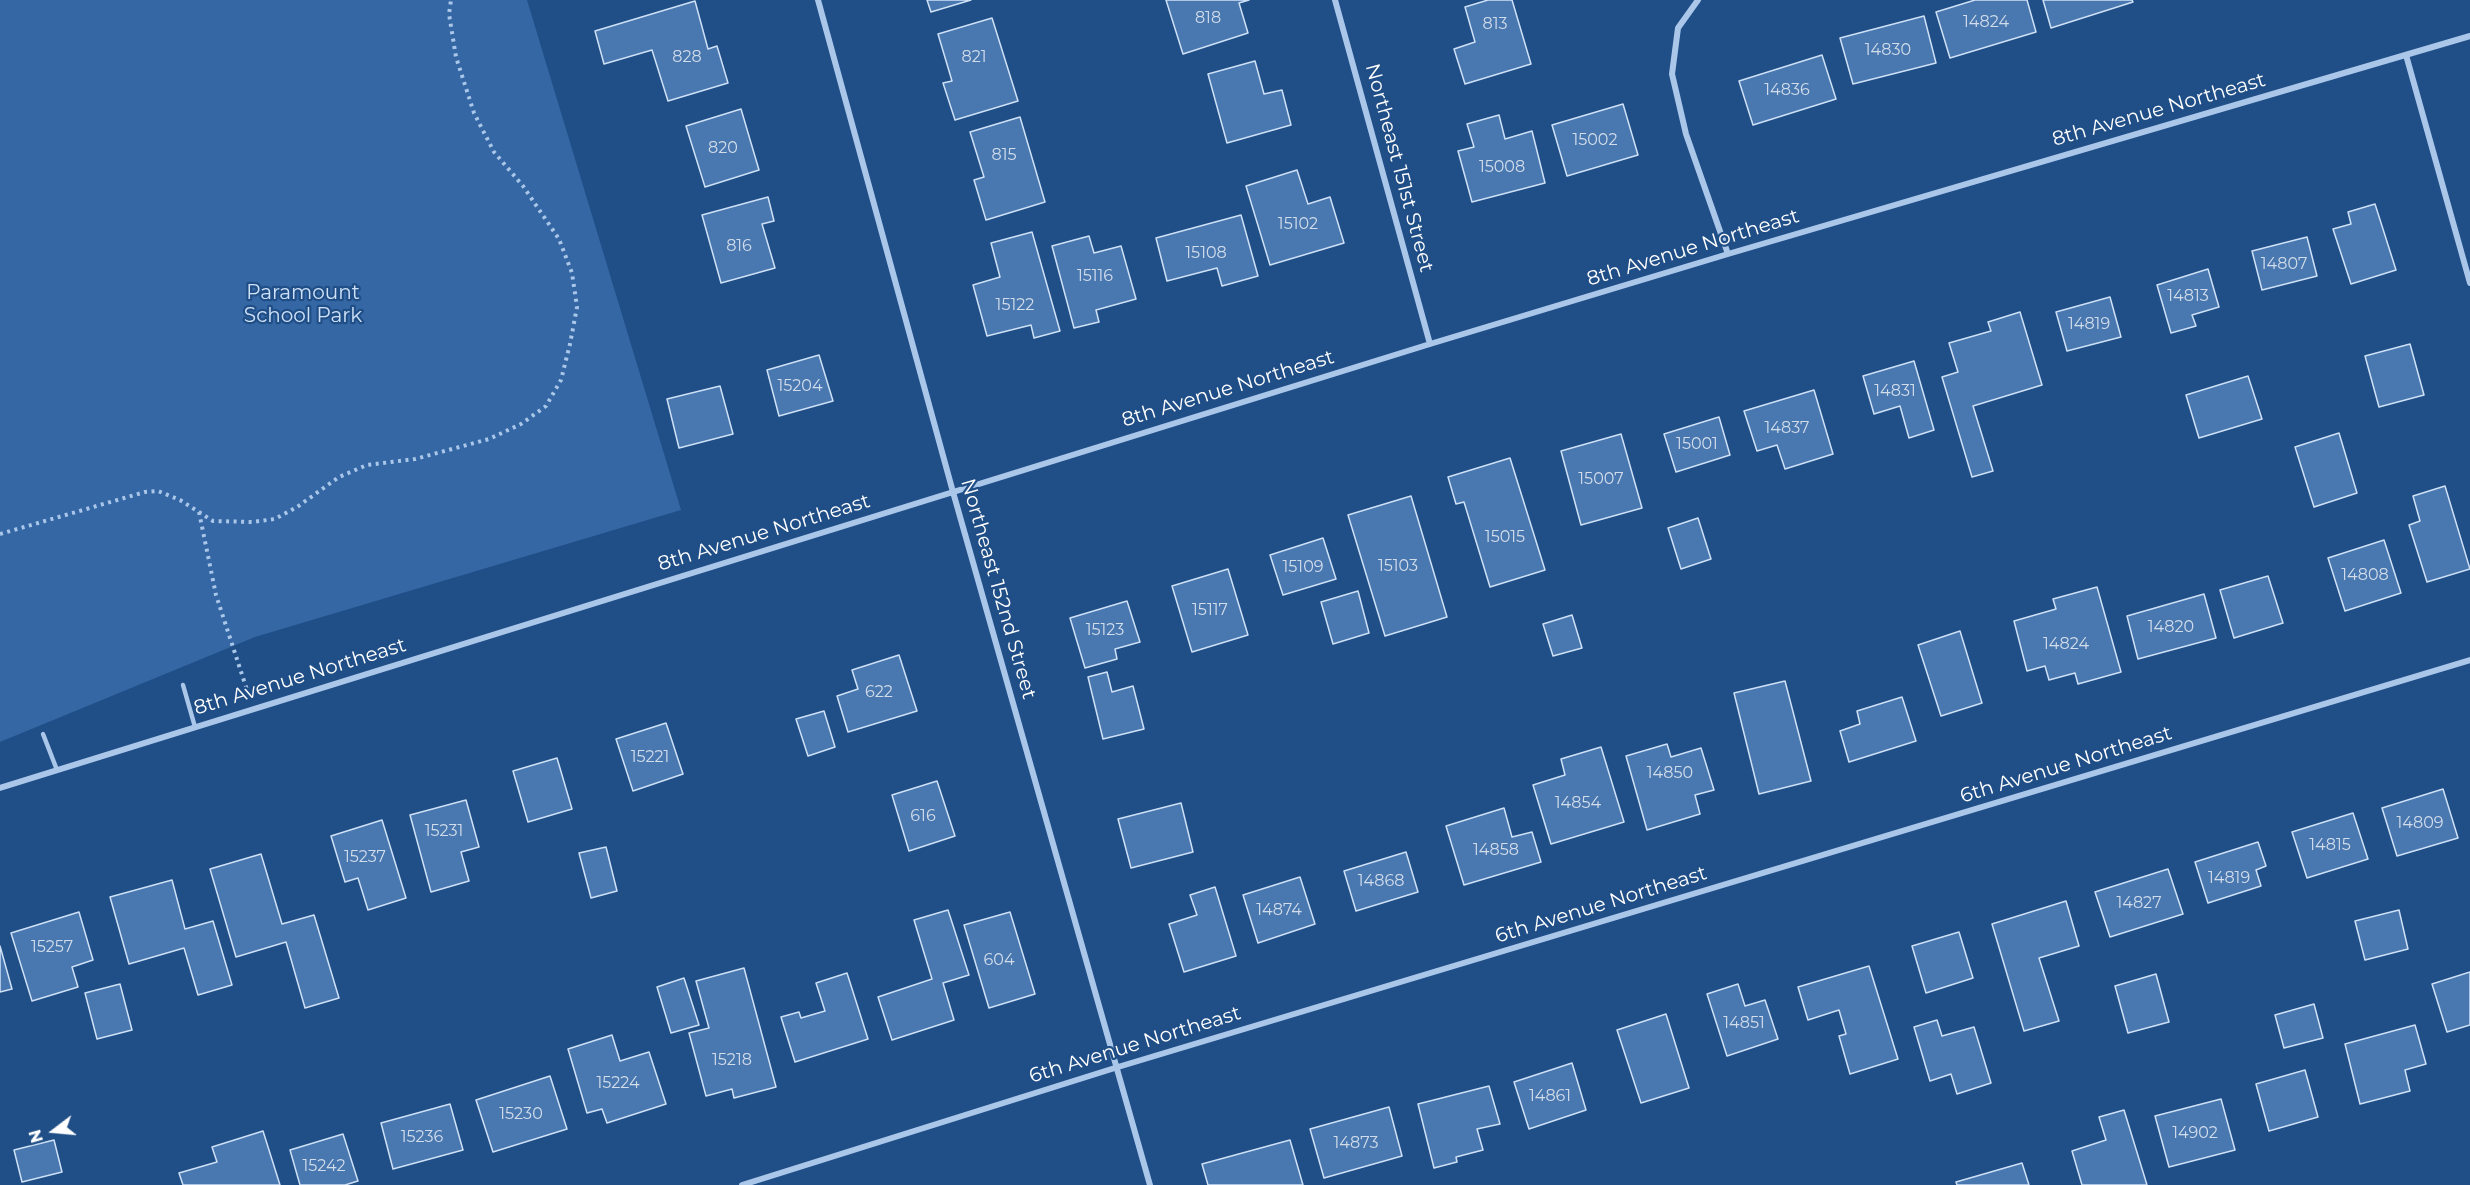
<!DOCTYPE html>
<html>
<head>
<meta charset="utf-8">
<style>
  body { margin:0 }
  #map { position:relative; width:2470px; height:1185px; overflow:hidden; background:#204e87; font-family:Montserrat,sans-serif }
  canvas { display:block }
  .north { position:absolute; left:24px; top:1101px; width:60px; height:60px; -webkit-text-stroke:4px #204e87; paint-order:stroke; rotate:254deg; font-size:16px; font-weight:700; line-height:24px; text-align:center; color:#fff }
  .north::after { content:''; display:block; margin:auto; width:21px; height:27px; background:#fff; clip-path:polygon(50% 0,100% 100%,50% 72%,0 100%) }
</style>
</head>
<body>
<div id="map">
<canvas width="2470" height="1185"></canvas>
<div class="north">N</div>
</div>
<script>
const g = document.querySelector('canvas').getContext('2d');
g.lineJoin = 'round';
function fillPath(path, color) { g.fillStyle = color; g.fill(path, 'evenodd'); }
const poly = rows => new Path2D(rows.map(r => 'M' + r).join(''));
function trace(path, color, width, dash) { g.strokeStyle = color; g.lineWidth = width; g.lineCap = dash ? 'butt' : 'round'; g.setLineDash(dash || []); g.stroke(path); }
function write(font, color, halo, rows, align = 'center') {
  g.font = font + ' Montserrat,sans-serif'; g.lineWidth = 4.5; g.setLineDash([]); g.textBaseline = 'middle'; g.strokeStyle = halo; g.fillStyle = color; for (const [text, x, y, turn = 0] of rows) {
    g.save(); g.translate(x, y); g.rotate((+turn || 0) * Math.PI / 180); g.textAlign = isNaN(turn) ? turn : align; if (halo) g.strokeText(text, 0, 0); g.fillText(text, 0, 0); g.restore();
  }
}
const green = poly([
  [0,0,527,0,681,510,255,637,0,742]
]);
const building = poly([
  [927,0,971,0,931,12,927,0],
  [1166,0,1249,0,1239,3,1248,33,1183,54,1166,0],
  [1488,0,1512,0,1531,64,1465,84,1454,49,1475,42,1465,7,1488,0],
  [1975,0,2027,0,2036,32,1950,58,1936,12,1975,0],
  [2043,0,2132,0,2133,2,2051,28,2043,0],
  [695,1,708,49,717,46,728,83,668,101,652,50,604,64,595,31,695,1],
  [1924,16,1936,63,1853,84,1840,38,1924,16],
  [992,18,1018,101,955,120,943,83,952,81,938,34,992,18],
  [1822,55,1836,99,1753,125,1739,81,1822,55],
  [1255,61,1264,94,1282,90,1291,125,1227,143,1208,74,1255,61],
  [1623,104,1638,155,1567,176,1552,125,1623,104],
  [741,109,759,170,705,187,686,126,741,109],
  [1499,115,1505,139,1532,131,1545,183,1472,202,1458,151,1474,147,1467,124,1499,115],
  [1020,117,1045,202,986,220,974,180,984,177,970,132,1020,117],
  [1297,170,1308,204,1330,197,1344,243,1270,265,1246,186,1297,170],
  [768,197,774,221,762,224,775,268,721,283,702,215,768,197],
  [2375,204,2396,270,2351,284,2333,229,2351,224,2348,212,2375,204],
  [1241,215,1258,276,1222,286,1217,268,1167,281,1156,238,1241,215],
  [1032,232,1060,331,1034,338,1031,325,987,336,973,285,1000,277,991,243,1032,232],
  [1089,236,1094,253,1121,246,1136,299,1096,310,1099,322,1074,328,1052,246,1089,236],
  [2307,237,2317,276,2262,290,2252,251,2307,237],
  [2208,269,2219,307,2192,315,2196,326,2171,333,2157,285,2208,269],
  [2110,297,2121,337,2067,351,2056,312,2110,297],
  [2020,312,2042,385,1973,406,1993,471,1972,477,1942,377,1958,372,1949,343,1991,331,1988,322,2020,312],
  [2410,344,2424,395,2379,407,2365,356,2410,344],
  [819,355,833,401,779,416,767,370,819,355],
  [1914,361,1934,430,1909,438,1900,406,1874,414,1863,376,1914,361],
  [2248,376,2262,419,2199,438,2186,395,2248,376],
  [720,386,733,434,679,448,667,399,720,386],
  [1814,390,1833,454,1785,469,1777,445,1757,451,1744,411,1814,390],
  [1719,417,1730,455,1676,472,1664,434,1719,417],
  [2339,433,2357,493,2314,507,2295,447,2339,433],
  [1621,434,1642,508,1581,525,1561,451,1621,434],
  [1510,458,1545,570,1490,587,1464,502,1456,504,1448,477,1510,458],
  [2445,486,2470,569,2427,582,2409,525,2420,521,2413,496,2445,486],
  [1411,496,1447,617,1385,636,1348,515,1411,496],
  [1698,518,1711,559,1681,569,1668,528,1698,518],
  [1323,538,1336,579,1283,595,1270,555,1323,538],
  [2384,540,2401,593,2345,611,2328,558,2384,540],
  [1228,569,1248,635,1192,652,1172,586,1228,569],
  [2268,576,2283,623,2234,638,2220,590,2268,576],
  [2097,587,2121,672,2078,684,2075,673,2049,680,2045,666,2027,671,2014,621,2056,609,2053,599,2097,587],
  [1358,591,1369,633,1333,644,1321,602,1358,591],
  [2204,594,2216,638,2138,659,2127,616,2204,594],
  [1127,601,1140,642,1115,649,1117,659,1085,668,1070,618,1127,601],
  [1572,615,1582,648,1553,656,1543,624,1572,615],
  [1960,631,1982,703,1941,716,1918,645,1960,631],
  [899,655,917,711,848,732,837,696,858,689,852,670,899,655],
  [1107,672,1112,692,1133,686,1144,729,1103,739,1088,677,1107,672],
  [1785,681,1811,781,1759,794,1734,693,1785,681],
  [1902,697,1916,741,1849,762,1840,731,1860,724,1857,711,1902,697],
  [824,711,835,747,808,756,796,719,824,711],
  [666,723,683,774,633,791,616,739,666,723],
  [1667,744,1671,757,1701,748,1714,790,1695,795,1700,814,1647,830,1626,756,1667,744],
  [1601,747,1624,822,1551,844,1533,785,1565,775,1561,759,1601,747],
  [557,758,572,809,528,822,513,771,557,758],
  [937,781,955,836,909,851,892,795,937,781],
  [2443,789,2458,838,2397,856,2382,808,2443,789],
  [466,800,479,847,461,852,469,881,431,892,410,815,466,800],
  [1181,803,1193,852,1131,868,1118,819,1181,803],
  [1504,808,1512,837,1532,832,1541,862,1464,885,1446,826,1504,808],
  [2353,813,2368,859,2307,878,2292,832,2353,813],
  [382,820,406,898,368,910,358,878,345,882,331,836,382,820],
  [2258,842,2266,866,2256,870,2261,886,2208,903,2195,862,2258,842],
  [606,847,617,891,591,898,579,853,606,847],
  [1406,852,1418,892,1356,911,1344,871,1406,852],
  [261,854,282,924,314,915,339,998,305,1008,286,942,236,957,210,869,261,854],
  [2168,869,2183,914,2110,937,2095,892,2168,869],
  [1300,877,1315,924,1258,943,1243,895,1300,877],
  [172,880,185,929,213,921,232,985,198,995,184,948,129,964,110,897,172,880],
  [1215,887,1236,956,1184,972,1169,924,1197,915,1190,895,1215,887],
  [2066,901,2079,946,2039,958,2059,1021,2024,1031,1992,924,2066,901],
  [948,910,969,975,943,983,954,1020,892,1040,878,997,932,979,914,920,948,910],
  [2399,910,2408,949,2365,960,2355,921,2399,910],
  [79,912,93,960,72,967,78,987,32,1001,11,933,79,912],
  [1010,912,1035,994,989,1008,964,925,1010,912],
  [1959,932,1973,978,1926,993,1912,946,1959,932],
  [0,946,12,989,0,992,0,946],
  [1869,966,1898,1059,1850,1074,1839,1036,1846,1034,1839,1010,1808,1020,1798,987,1869,966],
  [744,968,776,1087,734,1098,732,1089,706,1096,689,1033,709,1028,696,981,744,968],
  [2470,972,2470,1025,2447,1032,2432,984,2470,972],
  [847,973,868,1039,795,1062,781,1017,799,1012,801,1018,825,1011,816,983,847,973],
  [2156,974,2169,1022,2128,1033,2115,986,2156,974],
  [684,978,699,1025,671,1033,657,987,684,978],
  [120,984,132,1030,97,1039,85,993,120,984],
  [1738,984,1745,1006,1765,1000,1778,1039,1727,1056,1707,994,1738,984],
  [2314,1004,2323,1038,2284,1048,2275,1015,2314,1004],
  [1666,1014,1689,1088,1641,1103,1617,1030,1666,1014],
  [1937,1020,1942,1036,1974,1027,1991,1083,1957,1094,1951,1074,1930,1081,1914,1027,1937,1020],
  [2415,1025,2426,1064,2405,1070,2410,1091,2360,1104,2345,1044,2415,1025],
  [612,1035,620,1061,649,1052,666,1104,607,1123,602,1109,587,1113,568,1049,612,1035],
  [1572,1063,1586,1110,1529,1129,1514,1082,1572,1063],
  [2305,1070,2318,1117,2269,1131,2256,1084,2305,1070],
  [550,1076,567,1129,493,1152,476,1100,550,1076],
  [1489,1086,1500,1124,1477,1129,1483,1150,1456,1157,1457,1162,1434,1168,1418,1104,1489,1086],
  [2221,1099,2235,1150,2169,1167,2155,1116,2221,1099],
  [450,1104,463,1150,393,1169,381,1123,450,1104],
  [1389,1107,1402,1156,1324,1178,1310,1129,1389,1107],
  [2124,1110,2147,1185,2082,1185,2072,1151,2106,1140,2099,1117,2124,1110],
  [263,1131,280,1185,183,1185,179,1173,217,1162,212,1147,263,1131],
  [343,1134,358,1181,345,1185,300,1185,290,1150,343,1134],
  [54,1140,62,1172,22,1182,14,1150,54,1140],
  [1290,1140,1303,1185,1208,1185,1202,1164,1290,1140],
  [2022,1163,2029,1185,1957,1185,1956,1182,2022,1163]
]);
const path = poly([
  [199,512,216,595,247,690],
  [0,534,145,492,158,491,180,500,213,521,252,522,275,519,297,507,339,477,367,465,415,459,489,439,521,424,546,406,561,380,570,344,577,307,572,273,559,239,523,186,494,152,474,113,456,57,449,14,451,0]
]);
const lane = poly([
  [183,685,195,727],
  [43,734,57,770]
]);
const street = poly([
  [818,0,953,492,1150,1185],
  [1335,0,1430,344],
  [1698,0,1678,28,1672,74,1686,134,1728,254],
  [2406,55,2470,283],
  [0,788,1430,344,1728,254,2470,36],
  [742,1185,1118,1067,2470,660]
]);
const numberNames = [
  ["818",1208,18],
  ["14824",1986,22],
  ["813",1495,24],
  ["14830",1888,50],
  ["828",687,57],
  ["821",974,57],
  ["14836",1787,90],
  ["15002",1595,140],
  ["820",723,148],
  ["815",1004,155],
  ["15008",1502,167],
  ["15102",1298,224],
  ["816",739,246],
  ["15108",1206,253],
  ["14807",2284,264],
  ["15116",1095,276],
  ["14813",2188,296],
  ["15122",1015,305],
  ["14819",2089,324],
  ["15204",800,386],
  ["14831",1895,391],
  ["14837",1787,428],
  ["15001",1697,444],
  ["15007",1601,479],
  ["15015",1505,537],
  ["15103",1398,566],
  ["15109",1303,567],
  ["14808",2365,575],
  ["15117",1210,610],
  ["14820",2171,627],
  ["15123",1105,630],
  ["14824",2066,644],
  ["622",879,692],
  ["15221",650,757],
  ["14850",1670,773],
  ["14854",1578,803],
  ["616",923,816],
  ["14809",2420,823],
  ["15231",444,831],
  ["14815",2330,845],
  ["14858",1496,850],
  ["15237",365,857],
  ["14819",2229,878],
  ["14868",1381,881],
  ["14827",2139,903],
  ["14874",1279,910],
  ["15257",52,947],
  ["604",999,960],
  ["14851",1744,1023],
  ["15218",732,1060],
  ["15224",618,1083],
  ["14861",1550,1096],
  ["15230",521,1114],
  ["14902",2195,1133],
  ["15236",422,1137],
  ["14873",1356,1143],
  ["15242",324,1166]
];
const streetNames = [
  ["8th Avenue Northeast",2159,110,-16],
  ["Northeast 151st Street",1399,168,75],
  ["8th Avenue Northeast",1693,248,-17],
  ["8th Avenue Northeast",1228,389,-17],
  ["8th Avenue Northeast",764,533,-17],
  ["Northeast 152nd Street",998,589,74],
  ["8th Avenue Northeast",300,677,-17],
  ["6th Avenue Northeast",2066,765,-17],
  ["6th Avenue Northeast",1601,905,-17],
  ["6th Avenue Northeast",1135,1045,-17]
];
const parkNames = [
  ["Paramount",303,293],
  ["School Park",303,316]
];
fillPath(green, '#3467a4');
fillPath(building, '#4977af');
trace(building, '#cee1f7', 1.5);
trace(path, '#aac7ea', 4, [3, 4.5]);
trace(lane, '#aac7ea', 4.5);
trace(street, '#aac7ea', 6);
write('16px', '#d2ddeb', null, numberNames);
write('20px', '#fff', '#204e87', streetNames);
write('20px', '#cee1f7', '#204e87', parkNames);
</script>
</body>
</html>
